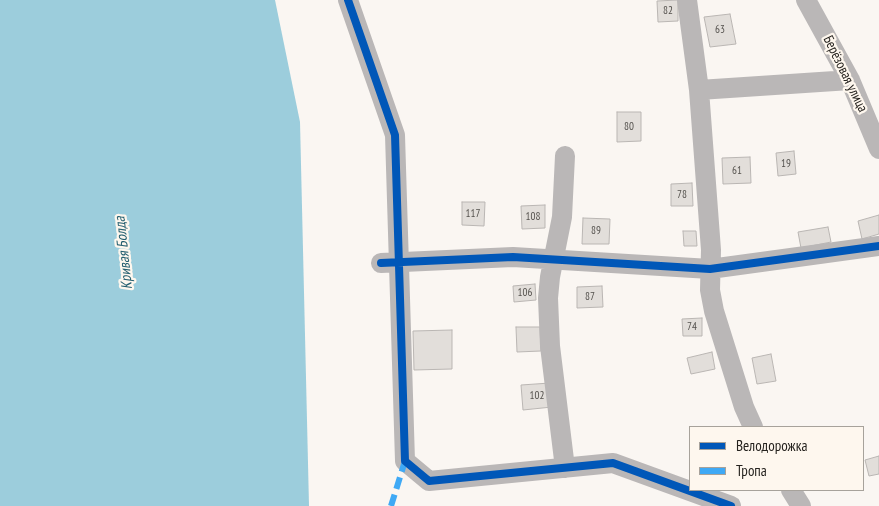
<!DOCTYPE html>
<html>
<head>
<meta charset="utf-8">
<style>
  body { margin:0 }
  #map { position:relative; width:879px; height:506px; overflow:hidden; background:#faf6f2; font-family:"PT Sans Narrow",sans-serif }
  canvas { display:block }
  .legend { position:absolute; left:689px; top:426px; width:175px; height:65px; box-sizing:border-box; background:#fef7ee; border:1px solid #a7a29b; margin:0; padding:6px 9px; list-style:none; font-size:15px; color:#25221e }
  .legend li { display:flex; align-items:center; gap:10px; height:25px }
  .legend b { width:25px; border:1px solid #a7a29b }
</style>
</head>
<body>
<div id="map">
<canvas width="879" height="506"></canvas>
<ul class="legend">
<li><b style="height:6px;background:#0057b8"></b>Велодорожка</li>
<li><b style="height:6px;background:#3fa9f5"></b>Тропа</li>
</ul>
</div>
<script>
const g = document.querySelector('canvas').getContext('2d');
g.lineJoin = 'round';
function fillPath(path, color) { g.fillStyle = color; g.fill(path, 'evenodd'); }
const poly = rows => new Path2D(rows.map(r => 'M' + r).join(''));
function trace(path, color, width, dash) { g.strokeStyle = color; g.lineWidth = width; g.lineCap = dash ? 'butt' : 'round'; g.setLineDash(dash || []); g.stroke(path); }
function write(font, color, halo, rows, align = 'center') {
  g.font = font + ' "PT Sans Narrow",sans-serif'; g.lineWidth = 4.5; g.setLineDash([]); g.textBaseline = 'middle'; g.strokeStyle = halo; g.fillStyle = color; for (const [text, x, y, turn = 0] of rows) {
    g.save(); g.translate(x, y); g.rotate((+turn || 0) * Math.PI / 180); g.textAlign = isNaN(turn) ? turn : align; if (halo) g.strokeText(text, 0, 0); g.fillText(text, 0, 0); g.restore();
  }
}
const water = poly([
  [0,0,275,0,300,122,309,506,0,506]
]);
const building = poly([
  [678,0,678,21,658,22,657,1,678,0],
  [730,14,736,44,710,47,704,17,730,14],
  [617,112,641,112,641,141,617,142,617,112],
  [794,151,796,174,778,176,776,153,794,151],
  [750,157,751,183,723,184,722,158,750,157],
  [692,183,693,206,671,206,671,184,692,183],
  [462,202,485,202,484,226,462,225,462,202],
  [545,205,545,228,522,229,521,206,545,205],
  [879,215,879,234,862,239,858,221,879,215],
  [583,218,610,219,609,244,582,244,583,218],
  [828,227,831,242,801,248,798,232,828,227],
  [683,231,696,231,697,246,684,246,683,231],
  [535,284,536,300,514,302,513,286,535,284],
  [602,286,603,307,577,308,577,287,602,286],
  [702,318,702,336,683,336,682,319,702,318],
  [516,327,540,327,541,351,517,352,516,327],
  [452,330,452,369,414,370,413,331,452,330],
  [712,352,715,369,691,374,687,358,712,352],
  [771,354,776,381,757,384,752,358,771,354],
  [550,383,552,407,523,410,521,385,550,383],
  [879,456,879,474,869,476,865,460,879,456]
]);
const minor = poly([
  [348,0,395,135,405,461,429,481,613,463,731,506],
  [687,0,699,90,711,250,710,290,714,311,744,407,753,427],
  [806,0,850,80,879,149],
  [699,90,850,80],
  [565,156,562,217,550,277,548,298,550,346,565,468],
  [381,263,513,257,710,269,879,246],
  [791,490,801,506]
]);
const quiet = poly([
  [391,506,405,461]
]);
const cycleway = poly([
  [348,0,395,135,405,461,429,481,613,463,731,506],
  [381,263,513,257,710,269,879,246]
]);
const numberNames = [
  ["82",668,11],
  ["63",720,30],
  ["80",629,127],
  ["19",786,164],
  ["61",737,171],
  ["78",682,195],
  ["117",473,214],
  ["108",533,217],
  ["89",596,231],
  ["106",525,293],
  ["87",590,297],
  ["74",692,327],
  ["102",537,396]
];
const streetNames = [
  ["Берёзовая улица",845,74,64]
];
const waterNames = [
  ["Кривая Болда",124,253,-96]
];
fillPath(water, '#9ccddc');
fillPath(building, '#e2deda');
trace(building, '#bab6b3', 1);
trace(minor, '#bab7b7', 20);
trace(quiet, '#3fa9f5', 6, [12, 6]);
trace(cycleway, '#0057b8', 8);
write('11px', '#54514d', null, numberNames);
write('14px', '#25221e', '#fef7ee', streetNames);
write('italic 15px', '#255f70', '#fef7ee', waterNames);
</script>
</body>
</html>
